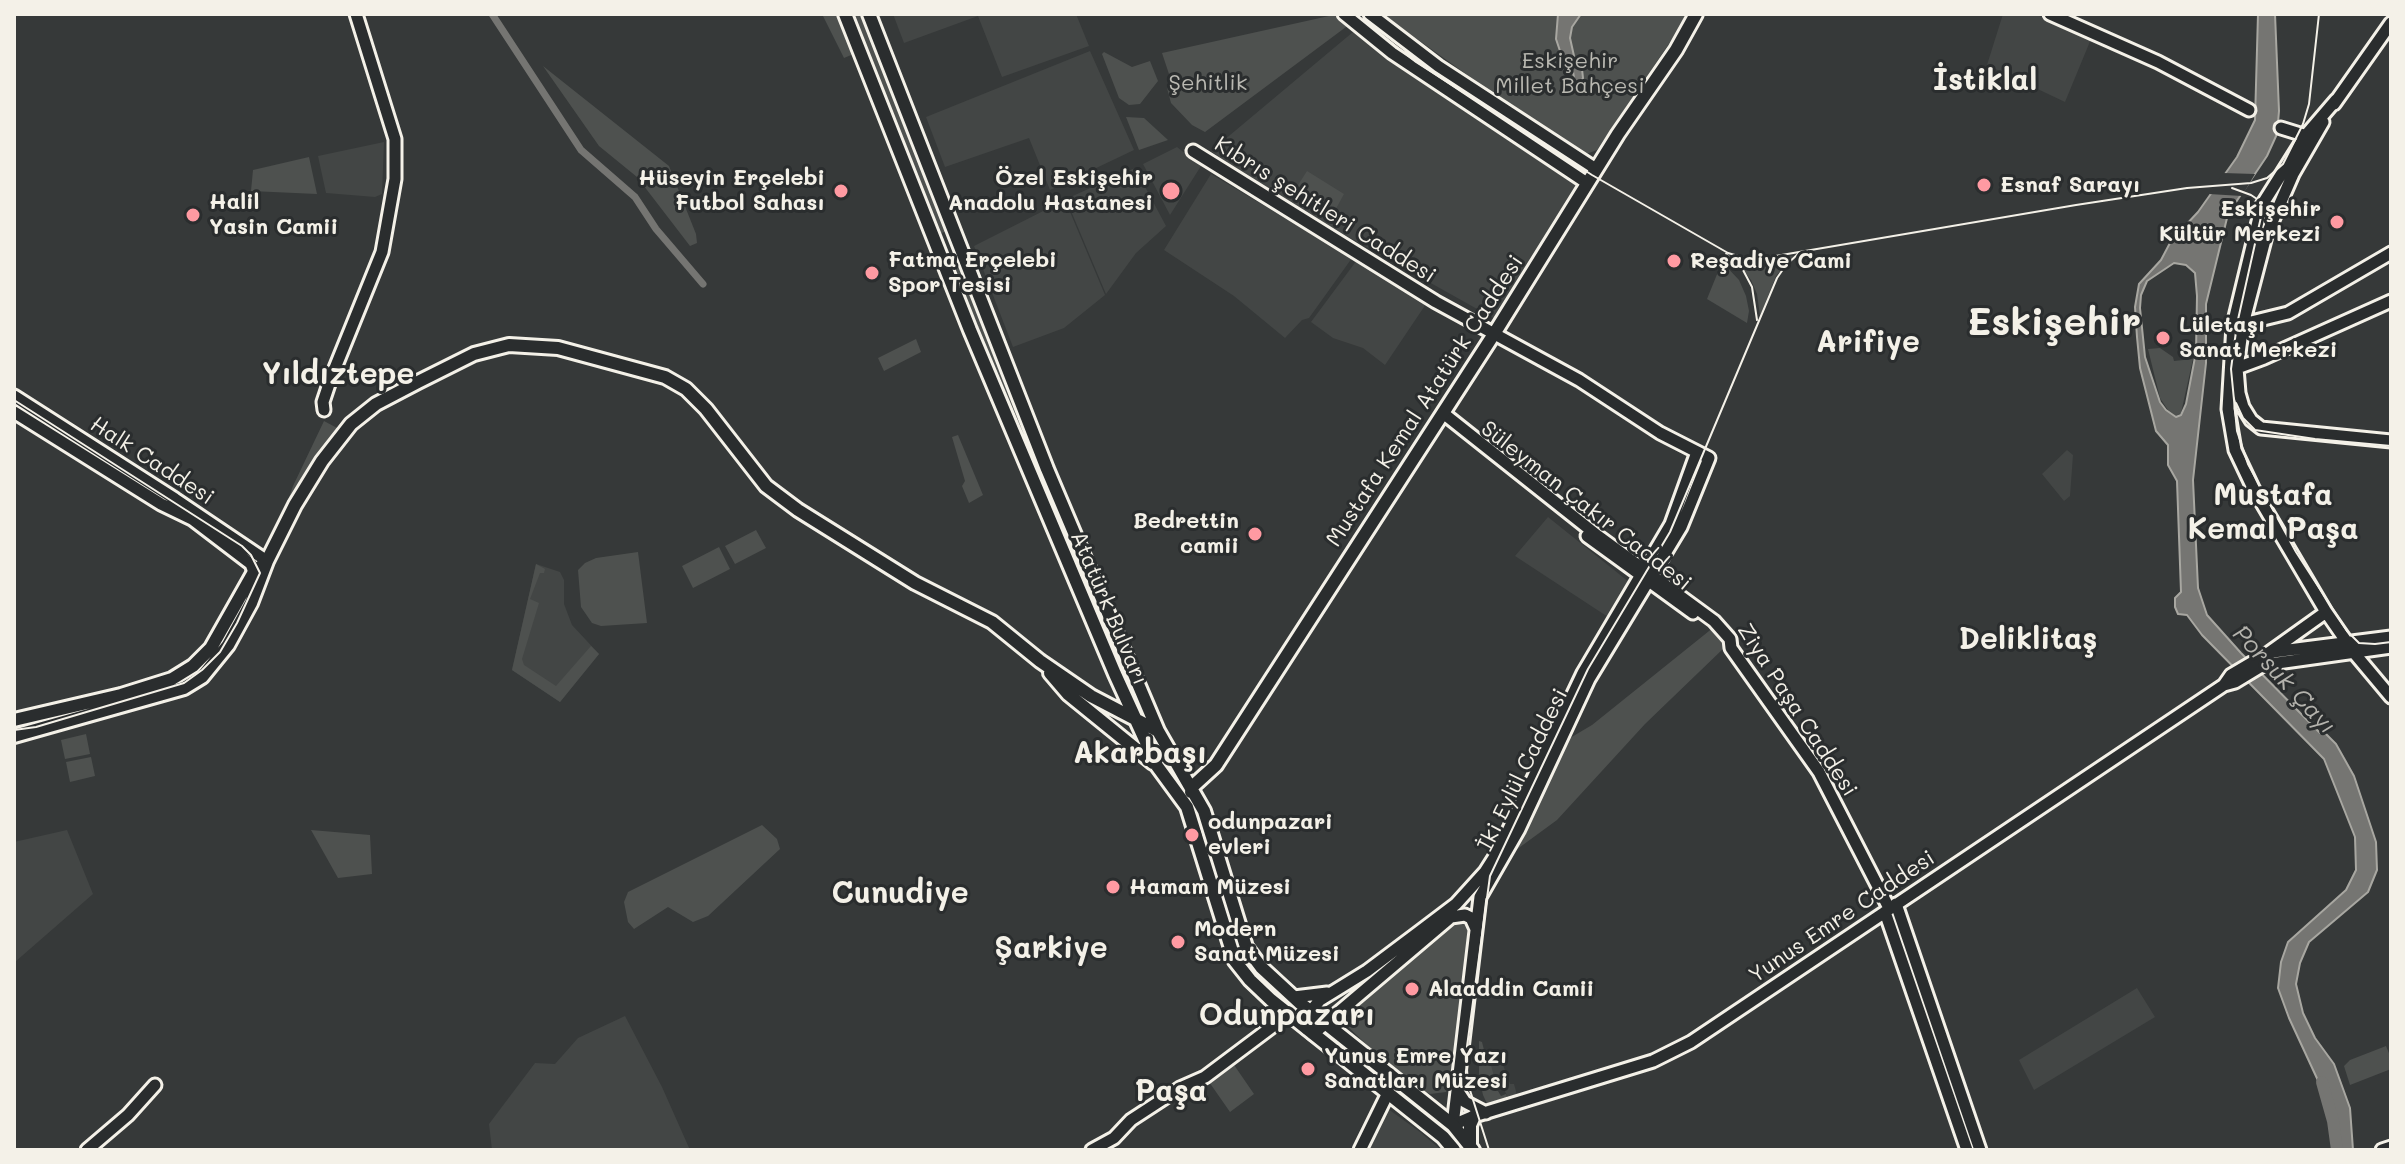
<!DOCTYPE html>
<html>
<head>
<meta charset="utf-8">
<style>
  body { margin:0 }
  #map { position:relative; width:2405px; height:1164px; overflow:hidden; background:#363939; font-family:Mali,sans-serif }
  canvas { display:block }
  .frame { position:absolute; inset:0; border:16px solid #f4f1e8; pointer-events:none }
</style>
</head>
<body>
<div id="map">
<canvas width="2405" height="1164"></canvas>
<div class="frame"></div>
</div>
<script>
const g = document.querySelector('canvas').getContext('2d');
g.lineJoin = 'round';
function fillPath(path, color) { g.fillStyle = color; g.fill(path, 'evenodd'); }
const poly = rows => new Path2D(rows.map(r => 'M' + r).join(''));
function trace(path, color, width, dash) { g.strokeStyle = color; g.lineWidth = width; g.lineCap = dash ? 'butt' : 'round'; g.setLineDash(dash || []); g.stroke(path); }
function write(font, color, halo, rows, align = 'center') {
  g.font = font + ' Mali,sans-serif'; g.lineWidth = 6; g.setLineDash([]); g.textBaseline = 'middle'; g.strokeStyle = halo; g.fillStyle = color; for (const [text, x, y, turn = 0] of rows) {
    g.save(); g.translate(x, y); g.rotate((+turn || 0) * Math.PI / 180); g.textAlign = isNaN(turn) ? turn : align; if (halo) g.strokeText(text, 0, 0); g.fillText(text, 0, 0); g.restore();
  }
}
const built = poly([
  [893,14,1076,14,1089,46,1002,77,978,16,904,43],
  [2003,14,2035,14,2091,39,2065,102,1987,65],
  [1353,32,1578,186,1495,319,1270,193,1211,151],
  [1090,51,1134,150,1050,190,1029,138,945,167,926,117],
  [384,142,382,194,375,197,326,193,318,156],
  [1177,147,1201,166,1170,215,1143,164],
  [1135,168,1166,226,1136,253,1106,294,1066,199],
  [1211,174,1352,258,1309,318,1302,320,1285,338,1234,296,1164,250],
  [1065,200,1105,295,1064,328,1013,347,974,246],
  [1357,260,1426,304,1385,365,1363,348,1333,338,1311,322],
  [2067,450,2073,455,2070,496,2064,501,2042,474],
  [1548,517,1629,582,1608,617,1515,556],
  [536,564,560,572,564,580,564,604,572,625,599,654,560,702,512,670],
  [67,830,93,894,15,962,14,842],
  [2137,988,2155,1017,2034,1090,2019,1060],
  [625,1016,662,1087,690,1150,492,1150,489,1124,535,1063,555,1064,578,1038],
  [1502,1052,1506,1061,1502,1062,1510,1084,1514,1084,1517,1095,1508,1098,1504,1089,1498,1091,1489,1064,1492,1062,1490,1058],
  [1384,1106,1420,1132,1441,1150,1362,1150]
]);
const green = poly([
  [822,14,840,14,856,53,844,58],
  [852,14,863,14,946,231,940,234],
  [1338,14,1350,24,1205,132,1192,125,1171,103,1167,88,1170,77,1162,53],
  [1382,14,1689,14,1597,150,1581,156],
  [1104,52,1132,67,1150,61,1158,81,1140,104,1129,105,1119,98,1102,54],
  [543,66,669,166,696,234,697,243,690,246,637,177,599,146],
  [1126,117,1144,118,1168,140,1139,150],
  [309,157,317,194,251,191,253,170],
  [1307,171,1344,194,1332,216,1293,193],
  [951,255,956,256,1053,497,1140,700,1136,703,1014,424,949,258],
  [1793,256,1776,276,1760,316,1757,294,1751,280,1733,257,1757,262],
  [1722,262,1739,280,1746,296,1749,311,1747,323,1707,299],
  [916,339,921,352,884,371,878,358],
  [2160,348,2173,357,2174,361,2193,359,2181,413,2176,416,2168,410,2160,398,2148,349],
  [324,421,339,429,287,512,284,512,293,486],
  [958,435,983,495,969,503,962,486,965,481,952,437],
  [756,530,766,548,735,564,725,546],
  [719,547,730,569,693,588,682,566],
  [638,552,647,623,601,626,592,623,581,607,578,570,585,563,596,558],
  [536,564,545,569,544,573,540,573,530,599,539,603,522,659,524,665,556,686,591,646,599,654,560,702,512,670],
  [1714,627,1725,640,1725,647,1645,724,1557,820,1516,850,1570,738,1592,725],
  [86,734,90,754,65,759,61,740],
  [91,757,95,776,70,782,66,762],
  [762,825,777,839,780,849,708,916,693,922,668,907,634,929,628,922,624,902,628,892],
  [311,830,370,835,372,874,338,878],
  [1449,922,1465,923,1472,928,1454,1075,1446,1092,1430,1094,1408,1084,1345,1024,1348,1015,1358,1003,1381,985,1415,950],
  [1479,1041,1482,1042,1486,1058,1489,1058,1498,1091,1501,1096,1506,1094,1509,1102,1490,1110,1483,1095,1479,1077],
  [2386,1046,2391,1058,2391,1069,2350,1085,2344,1066,2350,1060],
  [1232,1062,1254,1094,1230,1112,1207,1079]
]);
const water = poly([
  [1558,14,1581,14,1572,27,1570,38,1574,56,1582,69,1583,78,1576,93,1573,71,1562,57,1556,39,1558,14],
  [2258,14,2275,14,2279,111,2277,134,2267,156,2228,214,2206,304,2206,363,2193,480,2198,588,2207,615,2241,653,2320,733,2325,733,2336,744,2354,776,2376,842,2377,870,2368,892,2309,942,2300,963,2296,984,2303,1013,2315,1038,2334,1064,2350,1108,2353,1150,2335,1150,2327,1100,2289,1018,2278,988,2281,962,2288,942,2346,890,2356,870,2355,837,2324,759,2202,635,2187,615,2178,614,2175,607,2175,598,2181,592,2177,481,2168,465,2168,445,2156,431,2140,368,2137,337,2135,307,2139,284,2161,260,2171,241,2198,212,2237,157,2255,120,2258,14],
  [2174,263,2186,265,2195,273,2197,296,2196,352,2186,404,2181,415,2176,417,2166,410,2160,402,2145,357,2140,308,2141,295,2147,281,2174,263]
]);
const pier = poly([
  [2223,173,2255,174,2242,196,2209,194]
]);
const canal = poly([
  [492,14,581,150,635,197,656,229,703,284]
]);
const river = poly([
  [2322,1082,2333,1121,2337,1150]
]);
const secondary = poly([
  [1344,14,1392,53,1587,183],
  [1370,14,1438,66,1596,169],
  [2050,14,2158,62,2249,110],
  [2336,100,2306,135,2262,205,2233,325,2228,409,2235,450,2253,488,2326,612,2355,654,2391,697],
  [2334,104,2391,23],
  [2323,122,2293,174,2266,236,2243,324,2237,368,2239,393,2243,407,2251,420,2261,428,2391,441],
  [2281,128,2310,137],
  [1193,151,1436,302,1579,380,1660,433,1709,458,1681,527,1589,679,1519,829,1480,897,1453,1125],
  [2243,324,2288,313,2391,253],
  [2237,368,2264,358,2391,301],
  [14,396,175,499,267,561],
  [324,410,323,402,331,378,382,252,395,179,395,139,356,14],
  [14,412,161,504,192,519,251,564,254,572],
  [1443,413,1598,536,1714,621,1730,639,1731,648,1819,772,1889,908],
  [1587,536,1693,613],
  [2273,652,2391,637],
  [2224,685,2231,675,2270,652,2326,612],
  [1896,904,1980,1150],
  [1885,912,1967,1150],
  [1294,997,1327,993],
  [1307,1029,1310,1012,1320,1000,1367,971,1419,932,1456,904,1485,872,1499,850,1583,673,1671,524,1697,452],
  [1313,1034,1451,917,1465,915,1471,918,1476,929],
  [1457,1090,1465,1102,1486,1113],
  [1453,1125,1474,1116,1653,1061,1691,1042,2224,685,2235,682,2263,665,2391,647],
  [87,1150,128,1115,155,1085],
  [1092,1150,1114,1138,1131,1120,1180,1088,1205,1077,1289,1014],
  [1360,1150,1388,1093],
  [2382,1150,2391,1147]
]);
const primary = poly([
  [845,14,970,330,1115,674,1157,766,1187,807,1235,961,1250,980,1271,1000,1443,1137,1454,1150],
  [869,14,1047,469,1158,731,1204,811,1246,947,1261,967,1300,1003,1453,1125,1473,1150],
  [1050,673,1068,694,1153,763],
  [14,720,121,695,172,679,193,666,211,648,254,572,267,561],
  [14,736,184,688,202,677,228,645,251,603,267,561,295,505,322,461,351,424,376,404,418,382,474,354,509,345,558,348,665,377,686,389,706,409,766,486,798,510,915,583,992,622,1040,661,1091,696,1158,731],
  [1191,792,1192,787,1216,765,1494,334,1618,134,1676,50,1696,14],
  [1470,1145,1470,1125,1474,1116]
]);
const tram = poly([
  [1355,14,1416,62,1592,175,1728,253,1752,260,2076,205,2187,188,2251,183,2267,178,2283,164,2303,124,2309,104,2319,14],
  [2232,188,2251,195,2260,201,2263,208,2237,324,2231,369,2237,431,2248,464,2296,552,2347,631,2359,643,2375,644,2391,642],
  [1726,254,1743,270,1752,287,1757,320],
  [14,400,242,546,251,555,260,573,237,623,220,652,202,670,184,683,36,727,14,730],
  [2236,403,2243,418,2255,430,2315,439,2391,446],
  [1489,1150,1468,1084,1466,1054,1490,876,1588,669,1670,532,1777,278,1786,265,1798,254]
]);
const markers = [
  [1984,185,8,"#ff9aa2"],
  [841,191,8,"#ff9aa2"],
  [1171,191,10,"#ff9aa2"],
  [193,215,8,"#ff9aa2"],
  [2337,222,8,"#ff9aa2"],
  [1674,261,8,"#ff9aa2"],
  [872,273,8,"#ff9aa2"],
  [2163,338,8,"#ff9aa2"],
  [1255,534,8,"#ff9aa2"],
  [1192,835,8,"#ff9aa2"],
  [1113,887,8,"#ff9aa2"],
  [1178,942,8,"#ff9aa2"],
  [1412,989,8,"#ff9aa2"],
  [1308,1069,8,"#ff9aa2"]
];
const parkNames = [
  ["Eskişehir",1570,61],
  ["Millet Bahçesi",1570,86],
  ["Şehitlik",1208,83]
];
const poiNames = [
  ["Hüseyin Erçelebi",825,178,"right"],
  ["Futbol Sahası",825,203,"right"],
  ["Özel Eskişehir",1153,178,"right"],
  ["Anadolu Hastanesi",1153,203,"right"],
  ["Esnaf Sarayı",2000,185],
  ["Halil",209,202],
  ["Yasin Camii",209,227],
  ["Eskişehir",2321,209,"right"],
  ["Kültür Merkezi",2321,234,"right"],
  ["Fatma Erçelebi",888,260],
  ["Spor Tesisi",888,285],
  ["Reşadiye Cami",1690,261],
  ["Lületaşı",2179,325],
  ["Sanat Merkezi",2179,350],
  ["Bedrettin",1239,521,"right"],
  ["camii",1239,546,"right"],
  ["odunpazari",1208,822],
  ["evleri",1208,847],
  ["Hamam Müzesi",1129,887],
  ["Modern",1194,929],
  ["Sanat Müzesi",1194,954],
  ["Alaaddin Camii",1428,989],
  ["Yunus Emre Yazı",1324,1056],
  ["Sanatları Müzesi",1324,1081]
];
const streetNames = [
  ["Kıbrıs şehitleri Caddesi",1325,210,32],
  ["Mustafa Kemal Atatürk Caddesi",1425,401,-57],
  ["Halk Caddesi",152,461,33],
  ["Süleyman Çakır Caddesi",1586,506,38],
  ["Atatürk Bulvarı",1109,608,67],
  ["Ziya Paşa Caddesi",1797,710,57],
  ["İki Eylül Caddesi",1523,770,-64],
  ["Yunus Emre Caddesi",1842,917,-34]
];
const waterNames = [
  ["Porsuk Çayı",2284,680,47]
];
const districtNames = [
  ["İstiklal",1985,81],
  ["Arifiye",1868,343],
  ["Yıldıztepe",338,375],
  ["Mustafa",2273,496],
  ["Kemal Paşa",2273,530],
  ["Deliklitaş",2028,640],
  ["Akarbaşı",1140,754],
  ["Cunudiye",900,894],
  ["Şarkiye",1051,949],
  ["Odunpazarı",1287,1016],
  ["Paşa",1171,1092]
];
const townNames = [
  ["Eskişehir",2054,323]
];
fillPath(built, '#434645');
fillPath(green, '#4e514f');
fillPath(water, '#757572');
trace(water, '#a8a7a1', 2);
fillPath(pier, '#363939');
trace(canal, '#757572', 7);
trace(river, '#757572', 12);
trace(secondary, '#f4f1e8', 17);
trace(primary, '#f4f1e8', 18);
trace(secondary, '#2a2d2e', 11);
trace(primary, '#2a2d2e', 12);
trace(tram, '#f4f1e8', 2);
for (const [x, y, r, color] of markers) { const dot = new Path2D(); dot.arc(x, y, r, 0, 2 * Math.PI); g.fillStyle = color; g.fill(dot); trace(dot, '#2a2d2e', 3); }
write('22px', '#bab9b2', '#2a2d2e', parkNames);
write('bold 22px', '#f4f1e8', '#2a2d2e', poiNames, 'left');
write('22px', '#f4f1e8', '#2a2d2e', streetNames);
write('italic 24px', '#b4b3ad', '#2a2d2e', waterNames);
write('bold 30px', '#f4f1e8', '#2a2d2e', districtNames);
write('bold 38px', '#f4f1e8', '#2a2d2e', townNames);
</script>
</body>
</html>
